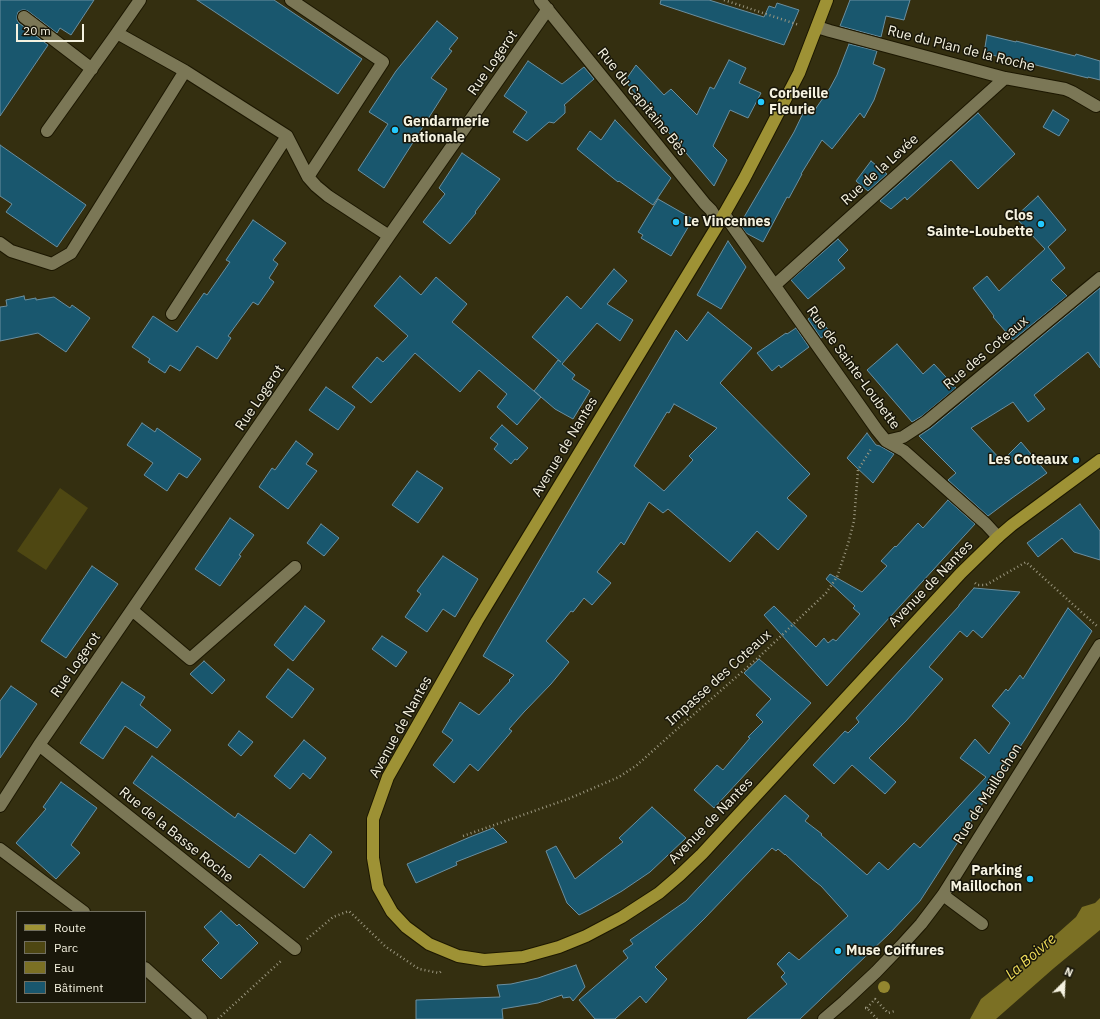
<!DOCTYPE html>
<html>
<head>
<meta charset="utf-8">
<style>
  body { margin:0 }
  #map { position:relative; width:1100px; height:1019px; overflow:hidden; background:#342f10; font-family:"IBM Plex Sans",sans-serif }
  canvas { display:block }
  .legend { position:absolute; left:16px; top:911px; width:130px; height:92px; box-sizing:border-box; background:#19170a; border:1px solid #716f60; margin:0; padding:5px 7px; list-style:none; font-size:12px; color:#f5f2e0 }
  .legend li { display:flex; align-items:center; gap:8px; height:20px }
  .legend b { width:20px; border:1px solid #716f60 }
  .north { position:absolute; left:1044px; top:963px; width:40px; height:40px; -webkit-text-stroke:3px #19170a; paint-order:stroke; rotate:24deg; font-size:11px; font-weight:700; line-height:16px; text-align:center; color:#f5f2e0 }
  .north::after { content:''; display:block; margin:auto; width:14px; height:18px; background:#f5f2e0; clip-path:polygon(50% 0,100% 100%,50% 72%,0 100%) }
  .scale { position:absolute; left:16px; top:24px; width:68px; height:18px; box-sizing:border-box; border:2px solid #f5f2e0; border-top:0; padding-left:5px; font-size:12px; line-height:14px; white-space:nowrap; color:#f5f2e0; -webkit-text-stroke:3px #19170a; paint-order:stroke }
</style>
</head>
<body>
<div id="map">
<canvas width="1100" height="1019"></canvas>
<ul class="legend">
<li><b style="height:5px;background:#9e9235"></b>Route</li>
<li><b style="height:11px;background:#4e4712"></b>Parc</li>
<li><b style="height:11px;background:#7b7024"></b>Eau</li>
<li><b style="height:11px;background:#19576e"></b>Bâtiment</li>
</ul>
<div class="north">N</div>
<div class="scale">20 m</div>
</div>
<script>
const g = document.querySelector('canvas').getContext('2d');
g.lineJoin = 'round';
function fillPath(path, color) { g.fillStyle = color; g.fill(path, 'evenodd'); }
const poly = rows => new Path2D(rows.map(r => 'M' + r).join(''));
function trace(path, color, width, dash) { g.strokeStyle = color; g.lineWidth = width; g.lineCap = dash ? 'butt' : 'round'; g.setLineDash(dash || []); g.stroke(path); }
function write(font, color, halo, rows, align = 'center') {
  g.font = font + ' "IBM Plex Sans",sans-serif'; g.lineWidth = 3; g.setLineDash([]); g.textBaseline = 'middle'; g.strokeStyle = halo; g.fillStyle = color; for (const [text, x, y, turn = 0] of rows) {
    g.save(); g.translate(x, y); g.rotate((+turn || 0) * Math.PI / 180); g.textAlign = isNaN(turn) ? turn : align; if (halo) g.strokeText(text, 0, 0); g.fillText(text, 0, 0); g.restore();
  }
}
const green = poly([
  [60,488,88,508,46,570,17,551]
]);
const water = poly([
  [1100,898,1100,930,1054,968,996,1019,970,1019,981,999,1005,980,1076,917,1082,907,1095,903]
]);
const building = poly([
  [0,0,94,0,71,35,60,28,57,33,28,11,25,10,22,10,18,12,17,16,17,20,19,23,48,45,0,116,0,0],
  [197,0,274,0,362,59,338,94,197,0],
  [661,0,709,0,764,17,769,6,775,8,777,3,799,10,784,45,660,4,661,0],
  [850,0,910,0,904,20,886,16,881,37,840,26,850,0],
  [437,21,458,38,449,49,452,51,431,78,447,89,384,188,358,170,388,124,369,112,396,71,437,21],
  [987,35,1016,42,1016,41,1075,56,1076,54,1100,61,1100,80,1088,77,1088,78,1012,59,1012,60,984,53,987,35],
  [849,44,877,51,873,64,885,69,874,100,864,118,860,113,832,149,822,140,801,174,802,174,789,198,787,197,763,242,746,233,740,224,794,132,807,105,814,111,830,88,837,75,849,44],
  [729,60,746,68,739,83,761,93,748,118,730,110,713,146,727,160,714,186,625,81,636,65,664,95,671,89,697,115,710,87,714,89,729,60],
  [528,61,562,84,584,67,594,79,564,105,565,106,565,113,554,123,549,122,527,141,513,132,527,112,504,96,528,61],
  [1053,110,1069,120,1059,136,1043,127,1053,110],
  [978,113,1015,154,978,189,951,160,907,200,905,197,891,209,880,201,978,113],
  [615,120,671,178,653,205,619,181,618,182,577,149,590,131,601,140,615,120],
  [0,145,86,205,57,247,6,212,12,204,0,196,0,145],
  [462,153,500,179,475,212,476,213,450,244,423,222,445,194,439,188,462,153],
  [871,161,887,174,868,191,856,181,871,161],
  [1038,196,1066,230,1048,247,1065,268,1051,280,1067,296,1013,340,993,317,994,316,973,288,987,276,999,291,1045,249,1015,217,1038,196],
  [658,199,693,219,671,256,641,238,643,235,638,232,658,199],
  [253,220,286,243,273,260,278,264,269,278,274,282,258,305,253,302,228,336,231,338,217,359,197,346,180,371,170,365,165,373,148,362,150,359,132,347,153,316,177,332,204,293,207,295,230,262,226,260,253,220],
  [838,239,848,250,838,260,845,268,808,299,791,280,838,239],
  [728,241,746,267,721,309,697,295,728,241],
  [614,269,627,281,607,304,633,320,620,341,597,323,562,364,575,375,572,379,590,391,573,419,555,409,534,391,558,360,561,362,532,337,567,296,581,309,614,269],
  [400,276,421,295,436,277,467,304,452,322,541,397,517,425,497,407,507,394,479,370,460,392,415,353,371,403,352,387,377,357,383,362,408,336,374,306,400,276],
  [1100,288,1100,368,1088,352,1034,395,1045,409,1028,422,1013,402,971,428,1002,461,1021,442,1047,473,1012,498,988,516,948,480,956,473,919,436,931,428,1100,288],
  [24,296,25,300,36,298,36,300,54,297,70,308,72,305,90,318,66,352,38,333,0,341,0,307,7,306,6,300,24,296],
  [708,312,752,348,720,383,810,474,787,498,807,516,778,550,757,531,730,562,668,509,663,513,649,502,624,545,621,542,597,572,611,583,592,605,584,598,573,612,571,611,546,641,569,662,551,684,524,712,509,729,512,731,478,771,470,764,454,783,433,765,453,740,442,732,460,702,479,715,510,681,509,680,514,675,483,656,676,330,687,341,708,312],
  [674,404,717,428,689,456,693,460,664,491,634,466,667,412,669,413,674,404],
  [815,313,830,332,821,338,808,319,815,313],
  [796,328,809,347,781,368,779,365,772,371,757,353,786,333,787,334,796,328],
  [897,344,923,374,934,364,956,388,922,416,912,422,867,370,897,344],
  [326,387,355,407,338,430,309,410,326,387],
  [142,423,155,432,157,428,201,459,187,478,179,473,167,491,144,475,153,463,127,445,142,423],
  [502,425,528,448,517,460,515,459,511,464,494,449,498,444,490,438,502,425],
  [867,433,876,445,880,446,894,454,873,483,855,466,847,458,867,433],
  [296,441,313,454,306,464,317,471,288,509,259,487,272,468,275,470,296,441],
  [417,471,443,488,418,523,392,505,417,471],
  [948,500,975,524,827,686,764,615,774,606,816,647,824,638,828,643,833,639,836,641,860,614,853,608,855,606,826,579,830,574,862,592,887,566,881,561,895,546,896,547,918,523,923,528,948,500],
  [1080,504,1100,531,1100,560,1074,552,1062,538,1038,557,1027,543,1080,504],
  [230,518,254,535,239,555,241,556,220,586,195,569,230,518],
  [321,524,339,538,324,556,307,543,321,524],
  [443,556,478,579,455,617,443,609,427,632,405,617,421,594,417,591,443,556],
  [92,566,118,584,66,658,41,641,92,566],
  [974,588,1020,592,982,638,973,630,967,637,960,631,929,667,943,679,906,721,869,758,896,782,885,794,852,765,834,784,813,765,845,731,848,733,859,722,856,718,959,606,959,605,974,588],
  [305,606,325,621,293,661,274,645,305,606],
  [1068,608,1092,631,1026,738,995,784,942,867,920,901,890,933,800,1019,747,1019,787,984,781,977,785,973,777,964,789,952,799,960,848,916,821,886,812,879,785,854,785,855,778,849,776,851,772,848,704,919,655,967,667,979,646,1003,640,996,615,1019,595,1019,579,1000,628,958,623,951,633,944,630,940,686,901,785,795,809,816,805,821,822,834,821,835,867,875,879,862,888,870,914,843,920,848,986,777,960,758,975,739,989,754,1010,723,992,706,1006,689,1008,691,1020,675,1023,679,1068,608],
  [382,636,407,652,396,667,372,649,382,636],
  [759,659,811,703,714,808,694,790,717,765,723,770,750,738,748,737,763,722,756,715,771,699,744,673,759,659],
  [204,661,225,680,212,694,190,674,204,661],
  [288,669,314,689,292,718,266,697,288,669],
  [122,682,145,697,140,705,171,730,157,748,125,726,103,759,80,743,122,682],
  [11,686,37,704,0,758,0,701,11,686],
  [239,731,253,742,241,756,228,745,239,731],
  [304,740,326,758,310,779,303,773,290,789,274,776,304,740],
  [152,756,235,818,238,813,295,854,310,834,332,852,304,888,260,854,249,868,133,783,152,756],
  [61,782,97,808,71,845,80,853,56,879,16,843,46,809,43,807,61,782],
  [652,807,686,838,650,872,622,891,591,909,579,915,567,903,546,851,556,846,575,879,623,842,619,838,652,807],
  [493,828,507,842,456,862,457,865,416,883,407,864,470,837,493,828],
  [221,911,237,926,239,924,258,943,221,979,202,960,219,943,204,927,221,911],
  [576,965,585,987,573,1001,570,997,563,998,562,995,538,1003,502,1009,503,1019,416,1019,416,1000,500,997,497,985,511,984,538,978,576,965]
]);
const path = poly([
  [724,0,799,25],
  [975,583,977,585,986,585,1026,562,1098,627],
  [463,836,568,799,619,777,637,765,667,738,760,656,826,593,837,577,848,544,854,521,858,470,871,449],
  [307,939,333,917,349,911,386,947,419,969,439,973,443,970],
  [865,1008,867,1008,877,1019],
  [867,1008,875,999,888,1013,895,1011],
  [218,1019,282,960]
]);
const minor = poly([
  [140,0,117,33,185,71],
  [291,0,383,62,308,177],
  [540,0,705,204,711,210,719,223],
  [24,17,92,69],
  [817,27,830,31,1005,78,1065,89,1072,92,1096,106],
  [47,131,117,33],
  [724,214,877,430,886,441,904,451,986,524,998,537],
  [0,243,11,251,52,264,71,253,185,71,287,136,308,177,316,186,328,196,389,236],
  [775,285,1005,78],
  [172,314,287,136],
  [886,441,903,437,926,422,1100,278],
  [132,610,190,659,295,567],
  [39,745,295,949],
  [0,806,39,745,389,236,548,9],
  [0,849,84,912],
  [943,895,982,924],
  [145,968,201,1019],
  [824,1019,845,1001,876,972,901,946,921,924,943,895,1100,645]
]);
const major = poly([
  [827,0,799,73,744,179,719,223,477,621,388,777,373,819,373,858,378,887,392,912,406,927,429,944,458,956,484,960,523,957,559,947,586,936,622,917,659,893,680,875,702,854,961,573,998,537,1012,525,1100,460]
]);
const trees = [
  [884,987]
];
const markers = [
  [761,102,4,"#24c9fe"],
  [395,130,4,"#24c9fe"],
  [676,222,4,"#24c9fe"],
  [1041,224,4,"#24c9fe"],
  [1076,460,4,"#24c9fe"],
  [1030,879,4,"#24c9fe"],
  [838,951,4,"#24c9fe"]
];
const streetNames = [
  ["Rue du Plan de la Roche",961,49,14],
  ["Rue Logerot",493,63,-55],
  ["Rue du Capitaine Bès",642,102,51],
  ["Rue de la Levée",880,170,-42],
  ["Rue des Coteaux",986,353,-40],
  ["Rue de Sainte-Loubette",853,368,54],
  ["Rue Logerot",260,398,-56],
  ["Avenue de Nantes",565,447,-59],
  ["Avenue de Nantes",931,584,-46],
  ["Rue Logerot",76,665,-55],
  ["Impasse des Coteaux",719,678,-42],
  ["Avenue de Nantes",401,727,-61],
  ["Rue de Maillochon",988,794,-58],
  ["Avenue de Nantes",711,821,-46],
  ["Rue de la Basse Roche",176,835,39]
];
const poiNames = [
  ["Corbeille",769,94],
  ["Fleurie",769,110],
  ["Gendarmerie",403,122],
  ["nationale",403,138],
  ["Clos",1033,216,"right"],
  ["Sainte-Loubette",1033,232,"right"],
  ["Le Vincennes",684,222],
  ["Les Coteaux",1068,460,"right"],
  ["Parking",1022,871,"right"],
  ["Maillochon",1022,887,"right"],
  ["Muse Coiffures",846,951]
];
const waterNames = [
  ["La Boivre",1031,957,-41]
];
fillPath(green, '#4e4712');
fillPath(water, '#7b7024');
fillPath(building, '#19576e');
trace(building, '#6a8fa0', 1);
trace(minor, '#1c1700', 14);
trace(major, '#1c1700', 14);
trace(path, '#9c9880', 2.5, [1, 3]);
trace(minor, '#7b7756', 12);
trace(major, '#9e9235', 12);
g.fillStyle = '#93862f';
for (const [x, y] of trees) { g.beginPath(); g.arc(x, y, 6, 0, 2 * Math.PI); g.fill(); }
for (const [x, y, r, color] of markers) { const dot = new Path2D(); dot.arc(x, y, r, 0, 2 * Math.PI); g.fillStyle = color; g.fill(dot); trace(dot, '#19170a', 1.5); }
write('14px', '#f5f2e0', '#19170a', streetNames);
write('bold 14px', '#f5f2e0', '#19170a', poiNames, 'left');
write('italic 15px', '#eedb59', '#19170a', waterNames);
</script>
</body>
</html>
